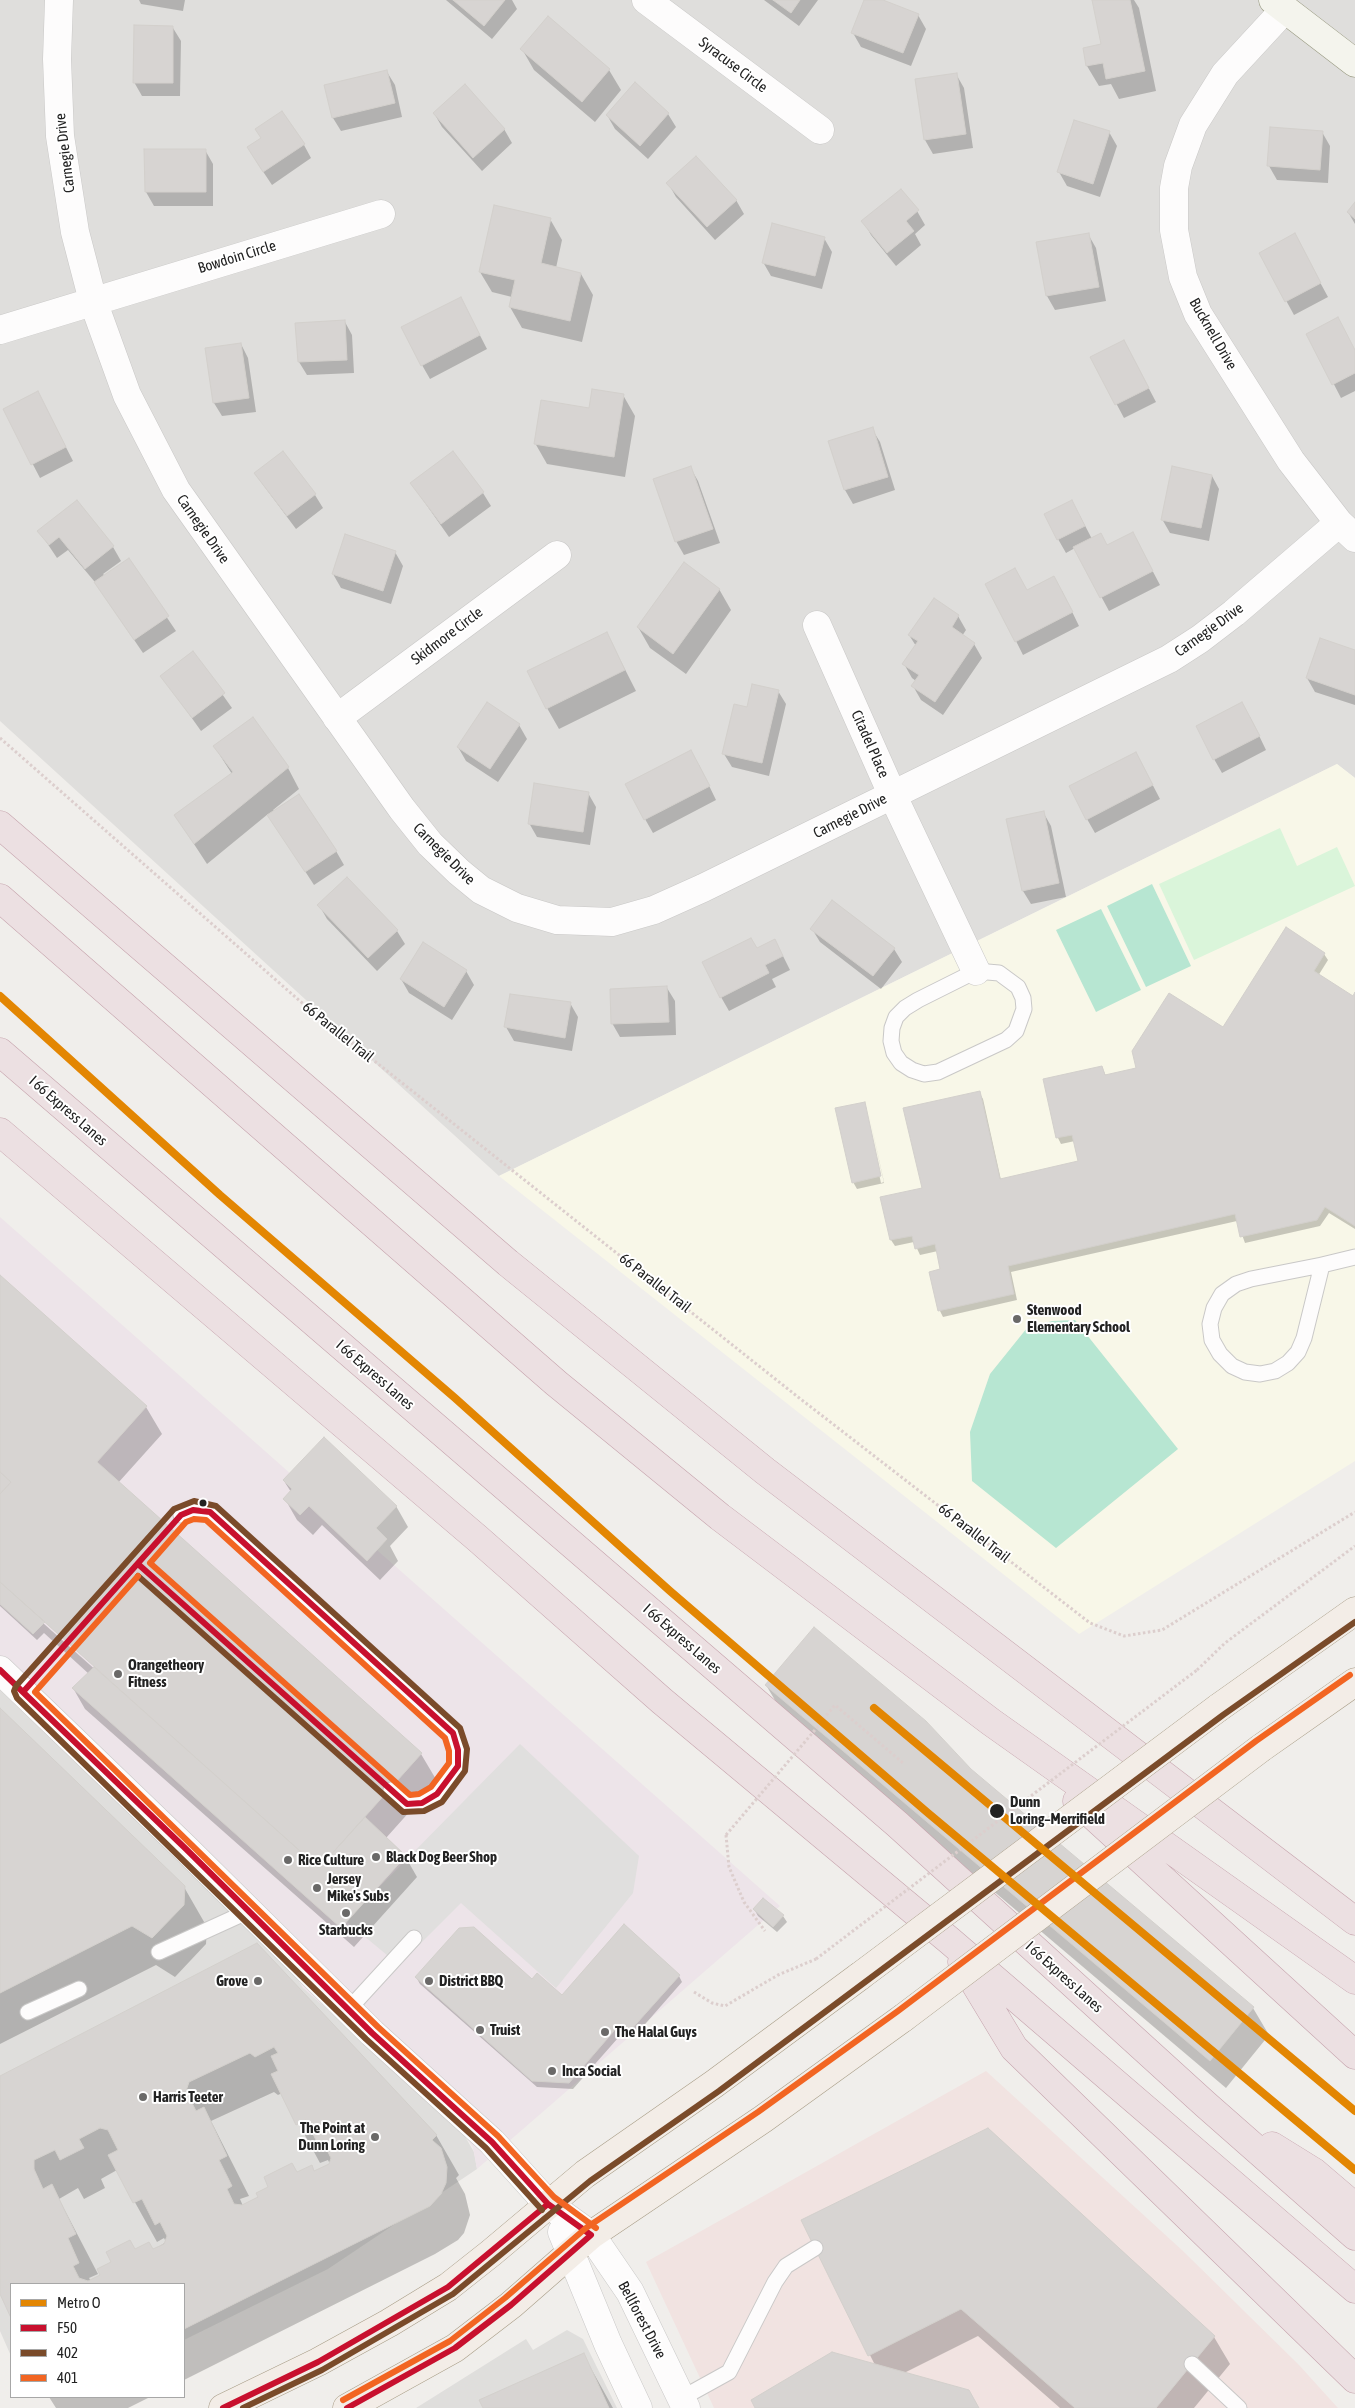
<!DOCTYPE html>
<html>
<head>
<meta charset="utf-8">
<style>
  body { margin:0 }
  #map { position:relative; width:1355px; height:2408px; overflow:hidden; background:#f0eeeb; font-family:"Asap Condensed",sans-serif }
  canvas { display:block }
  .legend { position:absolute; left:10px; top:2283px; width:175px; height:115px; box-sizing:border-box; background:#fff; border:1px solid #a7a7a7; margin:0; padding:6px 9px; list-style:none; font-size:15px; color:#222 }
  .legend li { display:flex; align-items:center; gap:10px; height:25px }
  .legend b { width:25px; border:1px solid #a7a7a7 }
</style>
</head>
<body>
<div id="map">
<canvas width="1355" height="2408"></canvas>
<ul class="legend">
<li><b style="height:6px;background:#e38602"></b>Metro O</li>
<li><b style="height:6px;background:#c8102e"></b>F50</li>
<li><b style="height:6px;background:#7a4b2a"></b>402</li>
<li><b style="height:6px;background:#f26522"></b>401</li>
</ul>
</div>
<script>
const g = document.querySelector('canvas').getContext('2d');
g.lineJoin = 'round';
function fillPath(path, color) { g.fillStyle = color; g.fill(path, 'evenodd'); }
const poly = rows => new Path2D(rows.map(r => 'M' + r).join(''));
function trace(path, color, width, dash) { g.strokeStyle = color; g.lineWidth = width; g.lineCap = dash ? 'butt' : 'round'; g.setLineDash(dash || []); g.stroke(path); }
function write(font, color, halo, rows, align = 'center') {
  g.font = font + ' "Asap Condensed",sans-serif'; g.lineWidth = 4; g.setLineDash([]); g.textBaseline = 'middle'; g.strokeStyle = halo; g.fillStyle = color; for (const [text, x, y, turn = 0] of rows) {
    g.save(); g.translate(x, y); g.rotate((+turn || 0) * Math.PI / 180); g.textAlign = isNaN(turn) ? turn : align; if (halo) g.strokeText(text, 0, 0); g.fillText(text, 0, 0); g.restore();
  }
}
const residential = poly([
  [0,0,1355,0,1355,778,1337,764,499,1176,0,721],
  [0,1677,459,2126,474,2152,477,2169,328,2269,184,2340,184,2284,11,2284,11,2356,0,2331],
  [567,2330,583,2339,617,2408,416,2408,526,2339,533,2350]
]);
const commercial = poly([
  [986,2071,1183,2251,1299,2365,1338,2408,714,2408,646,2262]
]);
const industrial = poly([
  [0,1217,780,1906,477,2169,473,2148,459,2126,303,1988,270,1935,0,1677]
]);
const education = poly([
  [1337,764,1355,778,1355,1461,1079,1634,499,1176]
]);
const park = poly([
  [1280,828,1297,866,1337,847,1355,886,1194,960,1159,884]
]);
const pitch = poly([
  [1152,884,1191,966,1146,987,1107,906],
  [1101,909,1141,990,1096,1012,1056,930],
  [1075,1320,1178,1449,1056,1548,972,1481,970,1432,990,1374,1027,1328,1052,1321]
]);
const parking = poly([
  [520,1744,639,1856,633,1893,556,1988,461,1903,399,1965,346,1921]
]);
const shadow = poly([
  [139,0,185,0,183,11,141,4],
  [446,0,512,0,517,9,492,39],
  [764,0,818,0,799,26],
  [865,0,879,0,918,15,926,29,911,66,861,47,853,33],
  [1094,0,1134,0,1139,8,1156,91,1119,99,1111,84,1099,86,1087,66,1103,45],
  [173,28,181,41,180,96,142,96,134,82],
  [522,49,609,70,621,90,595,122,534,70],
  [387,72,395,85,402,117,341,131,333,118,326,86],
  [956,74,964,88,973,148,933,154,925,140,917,80],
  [635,84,668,114,676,127,648,159,615,129,607,115],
  [434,113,504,129,512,143,482,171,442,127],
  [1109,132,1117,146,1100,197,1067,186,1059,172],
  [1322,132,1330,146,1328,183,1277,180,1269,166],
  [262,138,304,145,311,158,272,185,256,161],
  [146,150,205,150,213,164,213,206,154,206,146,192],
  [668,183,736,200,744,214,715,240,676,197],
  [1355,204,1355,224,1348,212],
  [917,211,925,225,915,234,921,245,896,266,871,235,863,221],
  [550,219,562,240,556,268,581,274,593,295,582,342,522,328,510,307,512,297,492,292,480,272],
  [1088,234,1096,248,1106,301,1055,310,1047,296,1038,243],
  [824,238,832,252,822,289,771,276,763,262],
  [1302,249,1328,297,1294,315,1260,253],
  [468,312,487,349,430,379,422,365],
  [345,322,352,335,354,373,307,375,299,362],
  [1308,334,1355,350,1355,391,1341,398],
  [1124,341,1156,402,1124,418,1092,358],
  [241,344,248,358,256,412,222,416,214,403],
  [623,395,635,416,625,477,547,464,535,443,590,410],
  [45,406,73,461,40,478,4,409],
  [872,429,880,442,895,490,853,504,845,490,830,442],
  [690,467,698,481,720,543,684,555,676,541],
  [255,474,315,495,323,508,296,529],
  [1212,476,1219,489,1209,541,1170,533,1162,519],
  [411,483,483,493,491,506,449,537],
  [77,501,113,547,121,561,103,574,105,576,128,560,176,631,143,653,94,581,68,550,57,558,39,531],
  [1080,516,1092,539,1107,546,1140,547,1160,585,1109,611,1075,548,1066,553,1058,539],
  [395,552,403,566,391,604,341,588,333,574],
  [719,589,731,610,686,674,650,648,638,627],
  [1062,591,1079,626,1023,655,1016,641,1027,592],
  [934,599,958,616,966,630,962,636,974,644,982,658,943,715,921,700,913,686,916,681,912,678,904,664,916,646,909,635],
  [607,634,636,691,559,729,547,708],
  [1355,652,1355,705,1315,692,1307,678],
  [193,653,232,708,201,731,162,676],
  [778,691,786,704,769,776,732,767,724,754,748,708],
  [487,703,519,725,527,739,498,782,466,761,458,747],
  [1250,717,1266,750,1222,773,1214,759],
  [214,746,288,768,299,789,273,810,336,851,344,865,314,885,268,814,207,864,175,815,232,774],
  [1136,753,1160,799,1095,833,1087,819],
  [699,765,716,800,653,833,645,819],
  [588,793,596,807,590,845,537,837,529,823],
  [1043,812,1051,826,1066,897,1031,904,1023,891],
  [319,905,397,931,405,944,377,971,327,919],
  [812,929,894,949,902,962,881,989,820,942],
  [757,950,782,954,790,970,772,979,776,987,729,1011,721,997],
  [1324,954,1328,960,1318,976,1353,998,1355,995,1355,1229,1329,1213,1320,1226,1245,1243,1237,1221,1011,1272,1017,1300,943,1317,940,1311,942,1270,938,1251,920,1255,914,1242,895,1246,891,1240,979,1092,983,1099,1001,1180,1079,1162,1075,1141,1061,1144,1058,1138,1044,1080,1102,1067,1106,1076,1138,1069,1224,1029],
  [466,971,474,985,452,1020,409,993,401,979],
  [667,988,675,1001,676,1035,620,1037,612,1023],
  [570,1003,578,1017,572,1051,514,1041,506,1027],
  [864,1103,867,1109,865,1109,881,1183,884,1182,868,1110,884,1183,857,1189,853,1182],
  [0,1276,146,1407,162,1434,118,1483,421,1754,437,1781,386,1838,405,1856,417,1877,354,1947,85,1709,73,1688,89,1674,44,1633,37,1640,0,1606],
  [43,1619,325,1871,323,1873,43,1623],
  [284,1481,396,1506,408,1527,390,1546,398,1561,380,1580,322,1525,313,1535,297,1520,285,1499,291,1492],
  [766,1685,1253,2008,1269,2035,1226,2088,782,1712],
  [0,1710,184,1887,207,1927,206,1944,175,1977,156,1965,0,2044],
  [754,1909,783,1916,787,1922,777,1932,758,1916],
  [256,1945,436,2135,459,2175,456,2178,465,2194,470,2215,464,2233,458,2240,435,2254,184,2380,184,2284,11,2284,11,2315,0,2291,0,2078],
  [274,2092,278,2095,282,2093,320,2163,328,2160,330,2164,314,2172,297,2174,243,2206,240,2199,249,2196,211,2121],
  [117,2170,157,2242,164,2238,166,2242,152,2251,135,2251,102,2276,91,2281,89,2278,98,2274,59,2199,78,2188,84,2199,105,2188,101,2179],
  [679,1976,682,1982,633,2038,625,2030,573,2089,537,2087,420,1984,416,1977,532,1981,563,1997],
  [802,2220,1214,2337,1230,2364,1194,2408,1060,2408,978,2336,904,2373,978,2408,757,2408,875,2365],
  [583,2354,613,2408,484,2408],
  [49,2397,150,2397,128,2408,56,2408]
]);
const building = poly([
  [453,0,505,0,484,26,453,0],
  [773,0,800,0,791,13,773,0],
  [864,0,883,0,919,14,903,53,851,33,864,0],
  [1092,0,1130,0,1145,71,1106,79,1103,63,1086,66,1083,48,1101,44,1092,0],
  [548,16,610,69,582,102,520,49,548,16],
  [134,25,173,26,173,83,133,83,134,25],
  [387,70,395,103,332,118,324,85,387,70],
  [957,73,966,134,924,140,915,79,957,73],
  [635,82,669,113,640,146,606,115,635,82],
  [465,84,505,129,473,158,433,113,465,84],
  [282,111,305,144,263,172,247,147,261,138,255,129,282,111],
  [1074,120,1110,131,1093,184,1057,172,1074,120],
  [1270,127,1323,131,1320,170,1267,166,1270,127],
  [144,149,206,149,206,192,145,192,144,149],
  [696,156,737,200,707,227,666,183,696,156],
  [901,189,919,210,906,221,914,231,887,253,861,221,901,189],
  [1355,202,1355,219,1347,212,1355,202],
  [494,205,551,218,541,263,581,273,570,321,509,307,515,280,479,272,494,205],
  [772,223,825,237,815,276,762,263,772,223],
  [1089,233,1099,287,1046,296,1036,242,1089,233],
  [1295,233,1321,283,1285,302,1259,253,1295,233],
  [461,297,480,335,421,366,401,327,461,297],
  [1338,317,1355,350,1355,373,1332,385,1306,334,1338,317],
  [345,320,347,360,298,362,295,323,345,320],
  [1124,340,1149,388,1115,405,1090,357,1124,340],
  [241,343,249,398,213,403,205,348,241,343],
  [592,389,624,394,614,457,534,444,541,400,589,408,592,389],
  [38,391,66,447,31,465,3,409,38,391],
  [873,427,888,477,844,490,828,441,873,427],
  [283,451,316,494,287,516,254,473,283,451],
  [453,451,484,492,441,524,410,483,453,451],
  [691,466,713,529,675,542,653,479,691,466],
  [1172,466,1212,475,1201,528,1161,520,1172,466],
  [77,500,114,546,85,569,59,537,49,545,37,531,77,500],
  [1072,500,1085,526,1057,540,1044,514,1072,500],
  [1133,532,1153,571,1100,598,1073,547,1101,533,1107,545,1133,532],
  [345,534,396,551,383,591,332,574,345,534],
  [129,558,169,616,134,640,94,582,129,558],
  [684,562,720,589,673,654,637,627,684,562],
  [1015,568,1027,590,1054,576,1073,612,1015,642,985,584,1015,568],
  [934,598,959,615,952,627,975,643,935,702,911,686,919,675,902,664,918,641,908,635,934,598],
  [607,632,625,670,546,709,527,671,607,632],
  [1320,638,1355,650,1355,695,1306,678,1320,638],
  [193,651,225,693,192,718,160,676,193,651],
  [752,684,779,690,762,763,722,754,734,704,747,707,752,684],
  [487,702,520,724,490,769,457,747,487,702],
  [1242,702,1260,736,1213,760,1196,726,1242,702],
  [253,717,289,767,194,844,174,815,233,772,213,746,253,717],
  [691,750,710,786,644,820,625,784,691,750],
  [1136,752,1153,785,1086,820,1069,786,1136,752],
  [534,783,589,792,583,832,528,824,534,783],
  [299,794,337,851,305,872,267,815,299,794],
  [1044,811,1059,883,1022,891,1006,819,1044,811],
  [347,877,398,930,368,958,317,905,347,877],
  [832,900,895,948,873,976,810,929,832,900],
  [1286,927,1325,953,1314,971,1353,996,1355,992,1355,1226,1325,1207,1317,1220,1240,1237,1235,1214,1008,1266,1014,1294,938,1311,929,1272,940,1269,935,1244,915,1249,912,1236,890,1240,880,1197,922,1188,903,1108,980,1091,1000,1179,1078,1161,1072,1135,1056,1138,1043,1079,1102,1066,1105,1075,1136,1068,1132,1051,1169,993,1223,1027,1286,927],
  [751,938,757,948,775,939,783,956,765,965,769,973,720,998,702,962,751,938],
  [423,942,467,970,444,1007,400,979,423,942],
  [667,986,669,1022,611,1024,610,989,667,986],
  [510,994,571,1002,565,1038,504,1027,510,994],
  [865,1102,881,1176,852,1183,835,1108,865,1102],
  [0,1275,147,1406,97,1462,422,1753,319,1868,0,1582,0,1494,11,1482,0,1472,0,1275],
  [324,1437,397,1506,376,1528,387,1539,367,1561,309,1506,300,1515,283,1499,292,1489,283,1480,324,1437],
  [0,1472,11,1482,0,1494,0,1472],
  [0,1582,45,1622,33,1634,0,1604,0,1582],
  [814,1627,926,1721,971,1769,1254,2007,1210,2061,765,1685,814,1627],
  [94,1667,319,1868,365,1817,406,1856,341,1928,72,1688,94,1667],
  [0,1708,185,1886,184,1905,152,1938,132,1926,0,1993,0,1708],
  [763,1898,784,1915,773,1927,753,1909,763,1898],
  [624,1924,680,1975,629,2032,620,2024,569,2083,532,2081,415,1977,459,1928,474,1927,532,1979,537,1973,562,1995,624,1924],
  [257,1943,437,2135,432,2140,441,2148,447,2167,446,2183,441,2194,430,2206,184,2329,184,2284,11,2284,11,2318,0,2294,0,2076,257,1943],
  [274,2047,278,2053,271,2056,278,2071,271,2074,296,2125,306,2120,318,2144,323,2142,331,2158,329,2164,314,2171,312,2165,297,2172,292,2163,264,2177,268,2187,256,2193,258,2197,242,2205,234,2204,227,2189,232,2186,219,2160,227,2156,204,2107,196,2111,186,2091,189,2082,250,2053,255,2057,274,2047],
  [100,2128,108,2130,118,2150,108,2155,133,2203,142,2199,155,2225,160,2222,167,2236,164,2244,153,2249,149,2242,135,2249,130,2240,106,2252,111,2262,97,2269,100,2275,88,2281,79,2278,73,2266,79,2263,68,2238,76,2234,52,2184,43,2189,34,2169,34,2160,55,2150,60,2160,84,2148,79,2139,100,2128],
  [988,2128,1215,2336,1156,2408,1075,2408,961,2309,868,2356,801,2220,988,2128],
  [832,2352,969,2390,979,2408,755,2408,751,2400,832,2352],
  [584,2353,609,2408,483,2408,479,2400,584,2353]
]);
const path = poly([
  [0,738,309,1009,798,1397,1090,1623,1124,1636,1162,1630,1355,1512],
  [1197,1670,1225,1643,1355,1546],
  [820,1723,835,1705,903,1763],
  [726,1835,729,1867,744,1902,765,1931],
  [694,1992,712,2003,725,2006,778,1975,816,1959]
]);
const lane = poly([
  [976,971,999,973,1018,987,1023,998,1024,1009,1016,1031,1006,1040,938,1072,924,1074,912,1070,901,1063,894,1053,891,1041,892,1028,896,1017,905,1008,918,1000,976,971],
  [1322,1265,1304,1338,1298,1352,1288,1363,1275,1371,1260,1374,1245,1372,1232,1366,1220,1354,1212,1340,1210,1324,1214,1308,1222,1294,1236,1284,1251,1279,1322,1265],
  [1322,1265,1355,1257],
  [181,1515,193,1510,210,1512,453,1733,458,1750,458,1766,437,1794,422,1803,407,1804,391,1790],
  [159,1952,249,1911],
  [348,2010,414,1938],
  [28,2012,79,1989],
  [1192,2364,1239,2408],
  [682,2398,729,2372,775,2282,786,2266,815,2248]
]);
const street = poly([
  [59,0,57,59,60,136,75,232,93,301,127,395,176,490,402,809,430,844,459,872,481,890,517,908,557,920,612,922,654,910,703,888,1169,659,1200,639,1234,613,1339,523],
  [646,0,820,130],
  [1285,9,1225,74,1193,125,1178,166,1174,188,1174,230,1183,277,1198,314,1291,461,1339,523,1355,538],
  [0,330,381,214],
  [817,625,892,794,976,971],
  [337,718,557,555],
  [0,1670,186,1849,372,2033,492,2142,548,2204,591,2235,630,2292,686,2408],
  [562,2232,608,2344,638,2408]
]);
const secondary = poly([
  [1273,0,1355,63]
]);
const primary = poly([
  [1218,1708,1355,1611],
  [1261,1748,1355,1682],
  [223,2408,318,2362,389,2323,448,2287,491,2253,585,2174,714,2084,860,1976],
  [347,2408,455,2348,511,2305,591,2235,763,2119,903,2018]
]);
const highway = poly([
  [0,825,508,1263,765,1471,1355,1921],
  [0,898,556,1383,720,1517,991,1722,1355,1980],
  [0,1052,897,1824,1205,2104,1355,2236],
  [0,1132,477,1538,662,1701,950,1941,1355,2289],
  [1077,1801,1355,2055],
  [962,1962,1014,2048,1355,2379],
  [1272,2146,1314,2172,1355,2207]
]);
const pathBridge = poly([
  [726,1835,820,1724],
  [816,1959,1197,1670]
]);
const primaryBridge = poly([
  [860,1976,1218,1708],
  [903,2018,1261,1748]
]);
const bus1 = poly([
  [0,1670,186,1849,372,2033,492,2142,548,2204,591,2235,511,2305,455,2348,347,2408],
  [23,1692,181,1515,193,1510,210,1512,453,1733,458,1750,458,1766,437,1794,422,1803,407,1804,138,1564],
  [223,2408,318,2362,448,2287,548,2204]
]);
const bus2 = poly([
  [138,1576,403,1812,424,1811,442,1802,465,1771,467,1749,460,1728,216,1506,194,1501,174,1509,16,1686,14,1691,17,1698,366,2039,486,2148,542,2210],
  [243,2408,322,2370,453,2294,590,2181,719,2091,1223,1715,1355,1622]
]);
const bus3 = poly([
  [194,1519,206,1520,445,1738,449,1751,449,1763,431,1787,419,1794,410,1795,150,1563,186,1522,194,1519],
  [138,1576,35,1692,378,2027,498,2136,554,2197,596,2228],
  [343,2400,450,2341,505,2298,586,2228,758,2112,898,2011,1256,1741,1350,1675]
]);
const metro1 = poly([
  [0,996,220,1195,455,1398,670,1591,928,1813,1355,2170],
  [874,1708,1355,2111]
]);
const markers = [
  [1017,1319,5,"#6a6968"],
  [203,1503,4.5,"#222"],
  [118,1674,5,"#6a6968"],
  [997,1811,8,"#222"],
  [376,1857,5,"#6a6968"],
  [288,1860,5,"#6a6968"],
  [317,1888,5,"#6a6968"],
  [346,1913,5,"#6a6968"],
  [258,1981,5,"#6a6968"],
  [429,1981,5,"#6a6968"],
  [480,2030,5,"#6a6968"],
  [605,2032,5,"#6a6968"],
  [552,2071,5,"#6a6968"],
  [143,2097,5,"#6a6968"],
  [375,2137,5,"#6a6968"]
];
const streetNames = [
  ["Syracuse Circle",733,65,37],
  ["Carnegie Drive",65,153,-97],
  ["Bowdoin Circle",237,257,-17],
  ["Bucknell Drive",1213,334,60],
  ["Carnegie Drive",203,529,55],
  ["Carnegie Drive",1209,630,-36],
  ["Skidmore Circle",447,636,-37],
  ["Citadel Place",870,744,66],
  ["Carnegie Drive",850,816,-27],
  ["Carnegie Drive",444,854,45],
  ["66 Parallel Trail",338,1032,39],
  ["I 66 Express Lanes",68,1111,41],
  ["66 Parallel Trail",655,1283,38],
  ["I 66 Express Lanes",375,1375,41],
  ["66 Parallel Trail",974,1533,38],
  ["I 66 Express Lanes",682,1639,41],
  ["I 66 Express Lanes",1064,1977,42],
  ["Bellforest Drive",642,2320,62]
];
const poiNames = [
  ["Stenwood",1027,1310],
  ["Elementary School",1027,1327],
  ["Orangetheory",128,1665],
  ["Fitness",128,1682],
  ["Black Dog Beer Shop",386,1857],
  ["Rice Culture",298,1860],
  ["Jersey",327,1879],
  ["Mike's Subs",327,1896],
  ["Starbucks",346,1930,"center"],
  ["Grove",248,1981,"right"],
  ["District BBQ",439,1981],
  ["Truist",490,2030],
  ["The Halal Guys",615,2032],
  ["Inca Social",562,2071],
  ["Harris Teeter",153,2097],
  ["The Point at",365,2128,"right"],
  ["Dunn Loring",365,2145,"right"]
];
const stopNames = [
  ["Dunn",1010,1802],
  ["Loring–Merrifield",1010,1819]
];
fillPath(residential, '#dfdedc');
fillPath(commercial, '#f1e3e1');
fillPath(industrial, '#ede4e9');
fillPath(education, '#f8f7e8');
fillPath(park, '#daf5da');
fillPath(pitch, '#b7e6d2');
fillPath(parking, '#e0dfde');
fillPath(shadow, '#0003');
fillPath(building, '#d7d4d2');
trace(building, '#d3d0cc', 1);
trace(lane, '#c9c8c7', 17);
trace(street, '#c9c8c7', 29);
trace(secondary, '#999a82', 29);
trace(primary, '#a79c86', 29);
trace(highway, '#c5a2ac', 29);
trace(path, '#dccecd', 3, [2.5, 2.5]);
trace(lane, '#fdfcfc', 15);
trace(street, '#fdfcfc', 28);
trace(secondary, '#f4f4ed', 28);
trace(primary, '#f3ede7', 28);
trace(highway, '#ece0e2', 28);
trace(primaryBridge, '#a79c86', 29, []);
trace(pathBridge, '#dccecd', 3, [2.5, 2.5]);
trace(primaryBridge, '#f3ede7', 28);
trace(bus1, '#c8102e', 6);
trace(bus2, '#7a4b2a', 6);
trace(bus3, '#f26522', 6);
trace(metro1, '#e38602', 8);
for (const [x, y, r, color] of markers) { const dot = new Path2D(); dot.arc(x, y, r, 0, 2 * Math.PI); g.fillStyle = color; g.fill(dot); trace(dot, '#fff', 2); }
write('15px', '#222', '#fff', streetNames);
write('bold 15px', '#222', '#fff', poiNames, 'left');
write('bold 15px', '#222', '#fff', stopNames, 'left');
</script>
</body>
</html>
